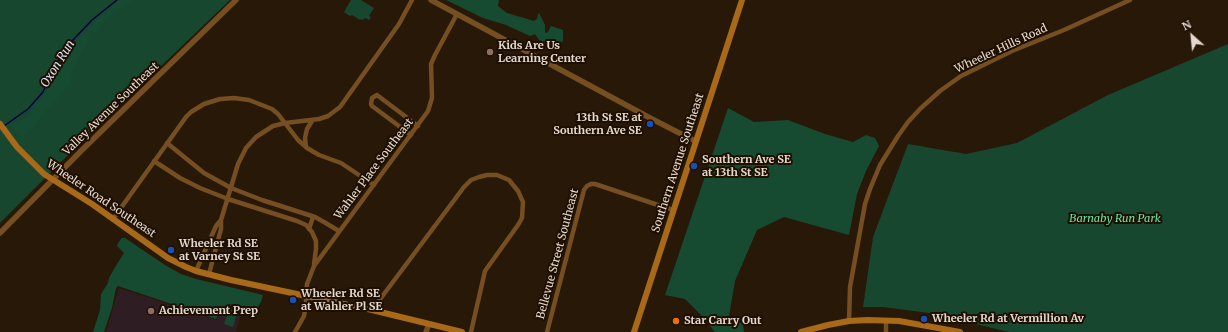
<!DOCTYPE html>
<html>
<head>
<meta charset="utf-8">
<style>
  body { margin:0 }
  #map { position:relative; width:1228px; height:332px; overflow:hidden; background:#281807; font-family:Merriweather,serif }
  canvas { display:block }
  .north { position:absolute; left:1172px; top:16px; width:40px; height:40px; -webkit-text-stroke:3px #1e0f01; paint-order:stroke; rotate:333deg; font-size:11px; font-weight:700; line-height:16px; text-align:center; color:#e4d9cf }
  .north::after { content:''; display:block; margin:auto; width:14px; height:18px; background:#e4d9cf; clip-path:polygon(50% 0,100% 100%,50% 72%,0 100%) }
</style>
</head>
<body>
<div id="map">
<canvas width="1228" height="332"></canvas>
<div class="north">N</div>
</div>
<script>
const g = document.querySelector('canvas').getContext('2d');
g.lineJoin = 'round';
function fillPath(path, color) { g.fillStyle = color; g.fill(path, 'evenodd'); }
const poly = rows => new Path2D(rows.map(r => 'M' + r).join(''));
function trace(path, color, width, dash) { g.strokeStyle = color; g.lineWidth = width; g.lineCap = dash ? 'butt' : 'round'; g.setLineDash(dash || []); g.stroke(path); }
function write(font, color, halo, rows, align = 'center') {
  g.font = font + ' Merriweather,serif'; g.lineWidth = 4; g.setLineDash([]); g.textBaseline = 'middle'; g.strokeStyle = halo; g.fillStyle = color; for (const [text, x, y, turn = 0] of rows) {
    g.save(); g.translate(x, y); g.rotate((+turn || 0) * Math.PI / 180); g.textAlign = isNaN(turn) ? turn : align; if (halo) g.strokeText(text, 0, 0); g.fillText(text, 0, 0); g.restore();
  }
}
const education = poly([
  [119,288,217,320,219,314,225,316,229,304,243,308,236,332,106,332]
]);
const green = poly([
  [0,0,230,0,67,156,0,223],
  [351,0,361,0,374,8,369,16,371,17,369,20,365,18,363,20,361,19,360,20,352,15,350,16,344,12],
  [1228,44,1228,332,1009,332,929,313,883,307,863,307,873,237,908,144,966,154,1017,143,1108,95],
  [230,307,238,310,233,327,224,324]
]);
const forest = poly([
  [120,0,133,0,113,13,110,17,101,24,100,30,93,33,90,30,94,23],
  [446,0,499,0,498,6,507,13,534,21,537,19,538,14,539,13,545,25,545,33,548,32,551,26,563,30,563,40,562,42,553,43,542,41,539,40,535,34,530,36,506,25,483,18],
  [86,32,89,35,90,38,82,51,72,72,70,84,47,109,29,133,22,136,19,135,13,127,13,125,27,116,40,101,47,92,60,65,71,47,79,37],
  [728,108,754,122,788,120,825,134,853,142,866,135,875,138,879,146,866,171,857,194,849,235,784,217,757,230,735,281,729,316,743,324,744,332,715,332,703,317,685,299,665,295],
  [122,238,125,238,165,265,181,274,196,279,263,295,261,302,257,308,251,309,238,305,228,304,225,315,219,313,216,319,118,286,116,288,112,308,104,332,93,332,100,310,101,294,108,283,109,278,114,269,124,253,117,246,118,243]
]);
const stream = poly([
  [4,126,28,109,35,101,43,92,53,69,73,40,92,20,117,0]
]);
const minor = poly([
  [411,135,372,106,371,104,372,98,377,95,418,126],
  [167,143,204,173,231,188,262,200,315,217,324,222,339,231],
  [306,147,305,138,307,129,312,121],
  [154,161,180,178,200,188,228,199,297,221,306,225,312,232,316,241,316,249,314,264],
  [113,219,186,117,191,112,204,104,220,99,234,98,249,100,272,109,278,114,298,140,307,148,319,155,341,163,374,185],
  [309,229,313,217],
  [196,271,216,226,221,220],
  [209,274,221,229,221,220,238,164,246,148,256,137,273,126,285,123,319,119,328,116,340,107,399,24,412,0],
  [372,310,464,187,471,180,479,177,487,175,497,175,509,180,518,191,523,202,522,218,518,225,485,271,471,332],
  [886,320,886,332],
  [849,321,850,287,865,204,870,189,880,165,898,136,908,122,920,109,940,91,961,76,1012,51,1064,30,1130,0],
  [295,332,304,316,306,305,306,292,307,284,314,266,428,111,432,98,431,64,435,55,457,14],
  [547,332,584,190,587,186,591,184,595,184,673,210]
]);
const tertiary = poly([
  [431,0,652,119,695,141],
  [0,233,82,150,236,0],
  [426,332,429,324]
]);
const secondary = poly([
  [0,124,17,147,44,174,92,204,168,258,186,267,196,271,231,280,372,310,462,332],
  [634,332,742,0],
  [801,332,828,325,849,321,867,320,899,321,960,332]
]);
const markers = [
  [490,52,4,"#8d6e63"],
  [650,124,4,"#1a4fb4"],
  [694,166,4,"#1a4fb4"],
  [171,250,4,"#1a4fb4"],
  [293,300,4,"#1a4fb4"],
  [151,311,4,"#8d6e63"],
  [924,319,4,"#1a4fb4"],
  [676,321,4,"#e8710a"]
];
const poiNames = [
  ["Kids Are Us",498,46],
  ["Learning Center",498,59],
  ["13th St SE at",642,118,"right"],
  ["Southern Ave SE",642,131,"right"],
  ["Southern Ave SE",702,160],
  ["at 13th St SE",702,173],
  ["Wheeler Rd SE",179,244],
  ["at Varney St SE",179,257],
  ["Wheeler Rd SE",301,294],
  ["at Wahler Pl SE",301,307],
  ["Achievement Prep",159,311],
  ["Wheeler Rd at Vermillion Av",932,319],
  ["Star Carry Out",684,321]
];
const streetNames = [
  ["Wheeler Hills Road",1001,49,-25],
  ["Valley Avenue Southeast",111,109,-44],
  ["Southern Avenue Southeast",678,163,-72],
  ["Wahler Place Southeast",374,169,-53],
  ["Wheeler Road Southeast",101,199,34],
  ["Bellevue Street Southeast",558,254,-75]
];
const parkNames = [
  ["Barnaby Run Park",1115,219]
];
const waterNames = [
  ["Oxon Run",58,64,-58]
];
fillPath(education, '#2f1d24');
fillPath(green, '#184730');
fillPath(forest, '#164b32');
trace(stream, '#00003d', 1.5);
trace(minor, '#754e22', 4.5);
trace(tertiary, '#754e22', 5.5);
trace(secondary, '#a86918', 6);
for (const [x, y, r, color] of markers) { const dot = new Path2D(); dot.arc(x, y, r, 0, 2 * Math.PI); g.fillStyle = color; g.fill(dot); trace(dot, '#1e0f01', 1.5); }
write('bold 11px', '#e4d9cf', '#1e0f01', poiNames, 'left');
write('11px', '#e4d9cf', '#1e0f01', streetNames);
write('italic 11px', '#68e9aa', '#1e0f01', parkNames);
write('italic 12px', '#dae4f8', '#1e0f01', waterNames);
</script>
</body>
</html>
